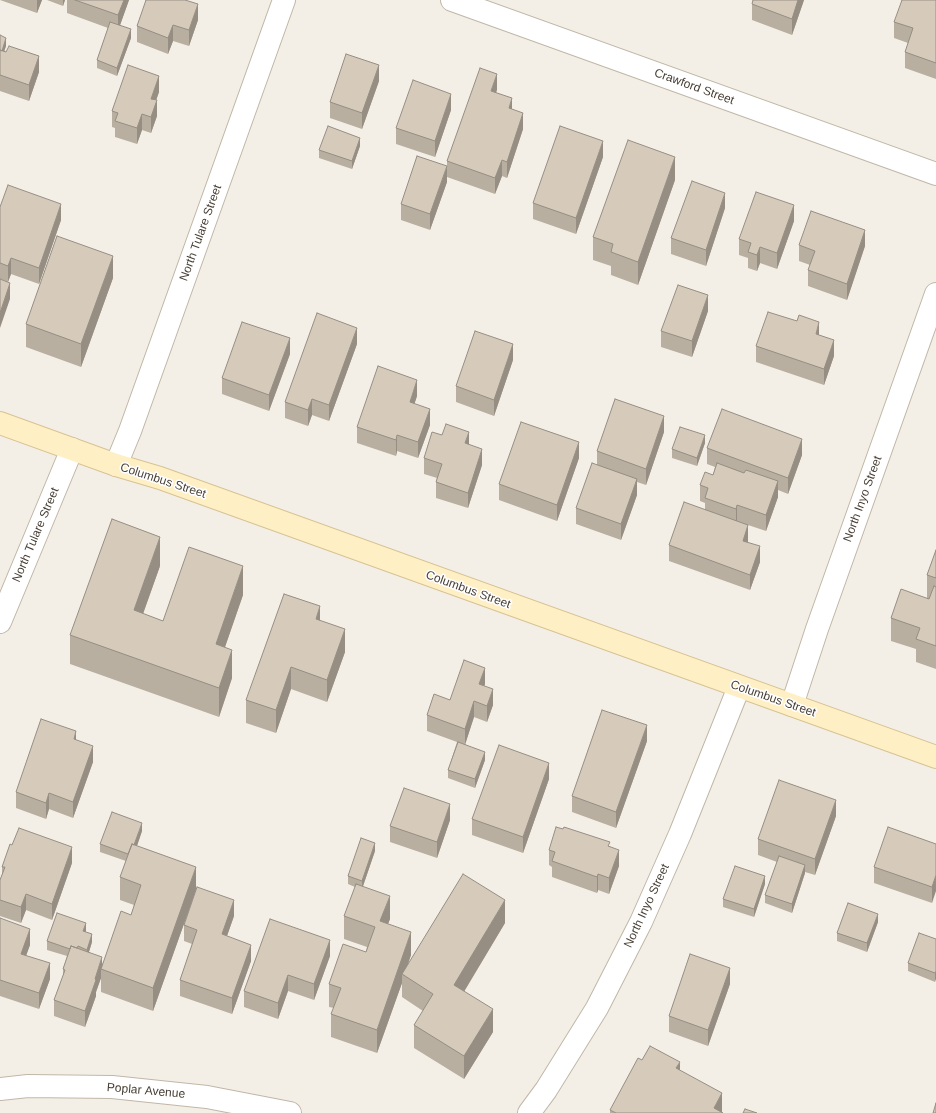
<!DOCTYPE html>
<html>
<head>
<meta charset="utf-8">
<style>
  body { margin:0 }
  canvas { display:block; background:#f4efe6 }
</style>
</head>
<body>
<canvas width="936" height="1113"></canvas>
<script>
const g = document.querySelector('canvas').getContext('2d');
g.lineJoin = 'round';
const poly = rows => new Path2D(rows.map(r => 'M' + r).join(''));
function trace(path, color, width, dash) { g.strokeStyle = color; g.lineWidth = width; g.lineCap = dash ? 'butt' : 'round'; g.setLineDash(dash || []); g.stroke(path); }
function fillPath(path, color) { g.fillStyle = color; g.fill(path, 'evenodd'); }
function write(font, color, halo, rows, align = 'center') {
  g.font = font + ' Arial,sans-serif'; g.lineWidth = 3; g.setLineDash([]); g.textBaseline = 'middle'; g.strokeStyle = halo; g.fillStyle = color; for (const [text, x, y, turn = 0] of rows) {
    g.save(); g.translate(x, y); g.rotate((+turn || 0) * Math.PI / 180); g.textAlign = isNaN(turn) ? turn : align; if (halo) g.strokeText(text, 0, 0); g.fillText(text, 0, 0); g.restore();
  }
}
const minor = poly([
  [452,0,936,174],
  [116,465,130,431,284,0],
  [0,622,72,449],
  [792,705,817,629,936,294],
  [0,1089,28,1086,112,1087,207,1097,290,1113],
  [529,1113,546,1090,597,1008,641,922,680,834,739,687]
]);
const secondary = poly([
  [0,423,116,465,160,478,936,757]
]);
const wall = poly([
  [0,0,42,0,37,13],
  [47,0,65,0,63,6],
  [67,0,129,0,120,25,131,38,117,76,97,68,97,60,108,28,67,13],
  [804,0,792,35,752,20,752,4],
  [936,0,936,79,905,68,905,52,908,43,894,38,894,22],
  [188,1,198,20,189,46,173,41,168,54,137,42,137,26],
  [0,35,6,46,4,52,39,72,29,101,0,91],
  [379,81,362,129,330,118,330,102],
  [497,90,496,92,512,109,523,129,507,178,502,176,495,194,447,177,447,161],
  [159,92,156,100,157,116,151,133,142,130,137,144,115,137,115,128,112,127,112,111],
  [451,110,435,157,396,144,396,128],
  [360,146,352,169,319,158,319,150],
  [603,157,576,234,533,219,533,203],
  [675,180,638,285,611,275,611,266,593,260,593,237],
  [447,182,430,230,401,220,401,204],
  [0,207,61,220,39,284,11,274,8,282,0,279],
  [725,208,706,266,671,254,671,238],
  [794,221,777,269,760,263,757,271,748,268,748,258,739,255,739,239],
  [799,245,865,246,847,300,808,286,808,270,810,265,799,261],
  [113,278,81,367,26,347,26,324],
  [708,311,692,357,661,347,661,331],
  [819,335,834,356,824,385,756,362,756,346],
  [357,344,329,421,312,415,308,426,285,418,285,402],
  [290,354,269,411,222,394,222,378],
  [513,360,494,416,456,402,456,386],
  [417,396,414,404,430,425,418,458,397,451,396,456,357,443,357,427],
  [664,432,646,485,637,482,637,495,621,540,576,524,576,508,597,465,597,451],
  [705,443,697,466,672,458,672,449],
  [469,445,482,465,468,508,436,498,436,482,437,478,424,474,424,458],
  [707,448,802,455,788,494,778,490,778,497,766,531,748,525,748,542,760,562,750,590,669,561,669,545,705,510,705,503,700,501,700,485,713,475,715,467,707,464],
  [579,458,557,521,499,500,499,484],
  [936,550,936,669,916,662,916,649,891,641,891,618,927,598,927,575],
  [160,566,143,614,163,621,243,595,225,647,232,678,219,717,70,664,70,635],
  [320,621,345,652,327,702,291,689,276,733,246,723,246,700],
  [485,684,484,686,493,705,487,722,474,717,465,744,485,760,475,788,448,778,448,770,457,742,427,731,427,715,450,700],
  [76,740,93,762,73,818,49,809,46,819,16,808,16,792],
  [647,741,616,828,572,812,572,796],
  [549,779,523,853,472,835,472,819],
  [836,816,815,875,805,872,805,873,792,913,765,903,765,895,777,862,758,855,758,839],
  [450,820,437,858,390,842,390,826],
  [142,831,137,846,196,890,153,1011,101,992,101,978,96,992,96,996,85,1027,54,1016,54,1000,63,976,63,969,67,956,47,950,47,941,86,932,92,942,89,952,102,964,131,915,134,905,120,900,120,877,126,861,100,852,100,844],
  [936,844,932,903,874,883,874,867],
  [610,846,619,866,609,894,598,890,597,893,552,877,552,867,549,865,549,850],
  [375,851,363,886,390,919,388,924,411,955,408,963,505,923,464,992,493,1032,464,1079,414,1048,414,1025,423,1011,402,997,402,983,377,1053,331,1037,331,1014,334,1008,329,1007,329,984,366,952,367,947,344,939,344,916,355,887,348,884,348,876],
  [72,863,52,920,26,910,21,923,0,916,0,880,2,874,2,867],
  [765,884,754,917,723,907,723,899],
  [234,916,227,936,251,961,232,1014,180,996,180,980,192,944,184,941,184,925],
  [0,918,30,945,26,955,50,979,39,1009,0,996],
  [878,922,867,952,837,941,837,933],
  [936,939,935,982,908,971,908,963],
  [330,956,314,1000,288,991,278,1019,244,1007,244,991],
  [730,984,708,1046,669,1032,669,1016],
  [642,1060,680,1070,723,1113,610,1113,610,1110]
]);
const shadedWall = poly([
  [37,0,42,0,37,13],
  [63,0,65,0,63,6],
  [124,0,129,0,118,31,118,15],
  [798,0,804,0,792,35,792,19],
  [198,4,198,20,189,46,189,30],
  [173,25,173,41,168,54,168,38],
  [131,29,131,38,117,76,117,68],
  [6,38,6,46,0,63,0,55],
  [39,56,39,72,29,101,29,85],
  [379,65,379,81,362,129,362,113],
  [497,74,497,90,491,106,491,91],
  [159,76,159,92,151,115,151,99],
  [451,94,451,110,435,157,435,141],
  [512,98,512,114,509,108],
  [157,100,157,116,151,133,151,117],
  [523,113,523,129,507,178,507,162],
  [142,114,142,130,137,144,137,128],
  [360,138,360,146,352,169,352,161],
  [603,141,603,157,576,234,576,218],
  [675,157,675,180,638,285,638,262],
  [502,160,502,176,495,194,495,178],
  [447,166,447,182,430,230,430,214],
  [725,193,725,208,706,266,706,250],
  [61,204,61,220,39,284,39,268],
  [794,205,794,221,777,269,777,253],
  [865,230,865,246,847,300,847,284],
  [760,247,760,263,757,271,757,255],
  [113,256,113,278,81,367,81,344],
  [11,258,11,274,8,282,8,266],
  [10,283,10,299,0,328,0,313],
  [708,295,708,311,692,357,692,341],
  [819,322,819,338,816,334],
  [357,328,357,344,329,421,329,405],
  [290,338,290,354,269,411,269,395],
  [834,340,834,356,824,385,824,369],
  [513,344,513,360,494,416,494,400],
  [417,380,417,396,410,418,410,402],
  [312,399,312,415,308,426,308,410],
  [430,409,430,425,418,458,418,442],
  [664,416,664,432,646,485,646,469],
  [469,432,469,448,465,443],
  [397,435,397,451,396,456,396,440],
  [705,435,705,443,697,466,697,458],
  [802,439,802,455,788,494,788,478],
  [579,442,579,458,557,521,557,505],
  [482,449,482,465,468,508,468,493],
  [637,479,637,495,621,540,621,524],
  [778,481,778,497,766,531,766,515],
  [737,505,737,521,736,525,736,509],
  [748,525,748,541,743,557,743,541],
  [160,537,160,566,134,639,134,610],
  [760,546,760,562,750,590,750,575],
  [243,566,243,595,216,673,216,644],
  [320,606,320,629,316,619],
  [345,629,345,652,327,702,327,680],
  [232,650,232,678,219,717,219,688],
  [291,667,291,689,276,733,276,710],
  [485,668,485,684,479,700,479,684],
  [493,689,493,705,487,722,487,706],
  [474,701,474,717,465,745,465,729],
  [647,725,647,741,616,828,616,812],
  [76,731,76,747,74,739],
  [93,746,93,762,73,818,73,802],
  [485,752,485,760,475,788,475,779],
  [549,763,549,779,523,853,523,837],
  [49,793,49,809,46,819,46,803],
  [836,800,836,816,815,875,815,859],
  [450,804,450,820,437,858,437,842],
  [142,823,142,831,131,863,131,855],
  [375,843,375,851,362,889,362,881],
  [72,847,72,863,52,920,52,904],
  [619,850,619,866,609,894,609,878],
  [805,865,805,873,792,913,792,904],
  [196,867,196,890,153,1011,153,988],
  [598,874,598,890,597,893,597,877],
  [936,875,936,891,932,903,932,887],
  [765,876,765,884,754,917,754,909],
  [26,894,26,910,21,923,21,907],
  [390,896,390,919,380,944,380,921],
  [234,900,234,916,222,950,222,934],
  [505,900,505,923,454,1008,454,985],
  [878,914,878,922,867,952,867,943],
  [86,923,86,931,83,939,83,931],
  [30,929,30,945,21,970,21,954],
  [411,932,411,955,404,976,402,974,402,983,377,1053,377,1030],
  [92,934,92,942,87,958,87,950],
  [330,940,330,956,314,1000,314,984],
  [251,945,251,961,232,1014,232,998],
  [102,957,102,970,101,969,101,978,96,992,96,996,85,1027,85,1011],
  [50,963,50,979,39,1009,39,993],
  [730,968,730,984,708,1046,708,1030],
  [936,971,936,979,935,982,935,973],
  [288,975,288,991,278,1019,278,1003],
  [493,1009,493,1032,464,1079,464,1056],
  [680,1062,680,1085,676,1068],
  [722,1093,722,1113,714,1108]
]);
const building = poly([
  [75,0,124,0,118,15,75,0],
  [146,0,185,0,198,4,189,30,173,25,168,38,137,26,146,0],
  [753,0,798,0,792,19,752,4,753,0],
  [902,0,936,0,936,63,905,52,913,28,894,22,902,0],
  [110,22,131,29,117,68,97,60,110,22],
  [0,35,6,38,2,51,0,50,0,35],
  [9,46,39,56,29,85,0,75,0,50,6,52,9,46],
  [346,54,379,65,362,113,330,102,346,54],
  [128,65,159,76,151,99,157,100,151,117,142,114,137,128,115,121,118,113,112,111,128,65],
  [480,68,497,74,491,91,512,98,509,108,523,113,507,162,502,160,495,178,447,161,480,68],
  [413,80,451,94,435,141,396,128,413,80],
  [328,126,360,138,352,161,319,150,328,126],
  [560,126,603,141,576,218,533,203,560,126],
  [628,140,675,157,638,262,611,252,613,244,593,237,628,140],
  [417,156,447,166,430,214,401,204,417,156],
  [692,181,725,193,706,250,671,238,692,181],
  [8,185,61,204,39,268,11,258,8,266,0,263,0,207,8,185],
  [756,192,794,205,777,253,760,247,757,255,748,252,751,243,739,239,756,192],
  [811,211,865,230,847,284,808,270,815,251,799,245,811,211],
  [57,236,113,256,81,344,26,324,57,236],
  [0,279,10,283,0,313,0,279],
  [678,285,708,295,692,341,661,331,678,285],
  [768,312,797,321,799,315,819,322,816,334,834,340,824,369,756,346,768,312],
  [317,313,357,328,329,405,312,399,308,410,285,402,317,313],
  [242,322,290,338,269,395,222,378,242,322],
  [475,331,513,344,494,400,456,386,475,331],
  [378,366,417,380,410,402,430,409,418,442,397,435,396,440,357,427,378,366],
  [615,399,664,416,646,469,597,451,615,399],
  [722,409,802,439,788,478,707,448,722,409],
  [521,422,579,442,557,505,499,484,521,422],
  [446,424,469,432,465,443,482,449,468,493,436,482,442,464,424,458,432,432,442,435,446,424],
  [680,427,705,435,697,458,672,449,680,427],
  [592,463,637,479,621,524,576,508,592,463],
  [717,463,744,473,746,470,778,481,766,515,737,505,736,509,705,498,708,488,700,485,705,472,713,475,717,463],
  [684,502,748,525,743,541,760,546,750,575,669,545,684,502],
  [112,519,160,537,134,610,163,621,189,547,243,566,216,644,232,650,219,688,70,635,112,519],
  [936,550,936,578,927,575,936,550],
  [934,586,936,587,936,646,916,639,920,628,891,618,901,589,929,599,934,586],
  [284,594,320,606,316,619,345,629,327,680,291,667,276,710,246,700,284,594],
  [464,660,485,668,479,684,493,689,487,706,474,701,465,729,427,715,434,694,450,700,464,660],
  [602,710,647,725,616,812,572,796,602,710],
  [41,719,76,731,74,739,93,746,73,802,49,793,46,803,16,792,41,719],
  [458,742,485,752,475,779,448,770,458,742],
  [499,745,549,763,523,837,472,819,499,745],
  [779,780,836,800,815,859,758,839,779,780],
  [404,788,450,804,437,842,390,826,404,788],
  [112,812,142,823,134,845,132,844,128,854,100,844,112,812],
  [556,827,563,829,564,827,610,842,608,846,619,850,609,878,598,874,597,877,552,861,555,852,549,850,556,827],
  [888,827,936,844,936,875,932,887,874,867,888,827],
  [19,828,72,847,52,904,26,894,21,907,0,900,0,880,5,867,2,867,10,844,12,845,19,828],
  [361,838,375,843,362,881,348,876,361,838],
  [132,844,196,867,153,988,101,969,121,911,131,915,141,885,120,877,132,844],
  [779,856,805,865,792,904,765,895,779,856],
  [735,866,765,876,754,909,723,899,735,866],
  [463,874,505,900,454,985,493,1009,464,1056,414,1025,433,994,402,974,463,874],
  [356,884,390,896,380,921,411,932,377,1030,331,1014,341,988,329,984,343,944,366,952,375,927,344,916,356,884],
  [197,887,234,900,222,934,251,945,232,998,180,980,197,930,184,925,197,887],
  [848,903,878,914,867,943,837,933,848,903],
  [57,913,86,923,83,931,92,934,87,950,78,946,77,948,71,946,70,949,47,941,57,913],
  [0,918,30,929,21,954,50,963,39,993,0,980,0,918],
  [270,919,330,940,314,984,288,975,278,1003,244,991,270,919],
  [919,933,936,939,936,971,935,973,908,963,919,933],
  [71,946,102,957,95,979,96,980,85,1011,54,1000,65,970,63,969,71,946],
  [690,954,730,968,708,1030,669,1016,690,954],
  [650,1046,680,1062,676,1068,722,1093,714,1108,723,1113,616,1113,610,1110,638,1058,642,1060,650,1046],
  [936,1103,936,1113,933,1113,936,1103],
  [745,1109,757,1113,743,1113,745,1109]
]);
const streetNames = [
  ["Crawford Street",694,87,20],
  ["North Tulare Street",201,233,-70],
  ["Columbus Street",163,481,18],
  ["North Inyo Street",863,499,-70],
  ["North Tulare Street",36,535,-67],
  ["Columbus Street",468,590,20],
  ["Columbus Street",773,699,19],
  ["North Inyo Street",647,906,-65],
  ["Poplar Avenue",146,1091,5]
];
trace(minor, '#c0b7a8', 24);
trace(secondary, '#d7c393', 24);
trace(minor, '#fff', 22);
trace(secondary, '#ffefc5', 22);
fillPath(wall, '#b8afa1');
fillPath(shadedWall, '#968e83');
fillPath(building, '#d6cbbb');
trace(building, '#968e83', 1);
write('12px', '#473f35', '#fff', streetNames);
</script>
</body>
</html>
